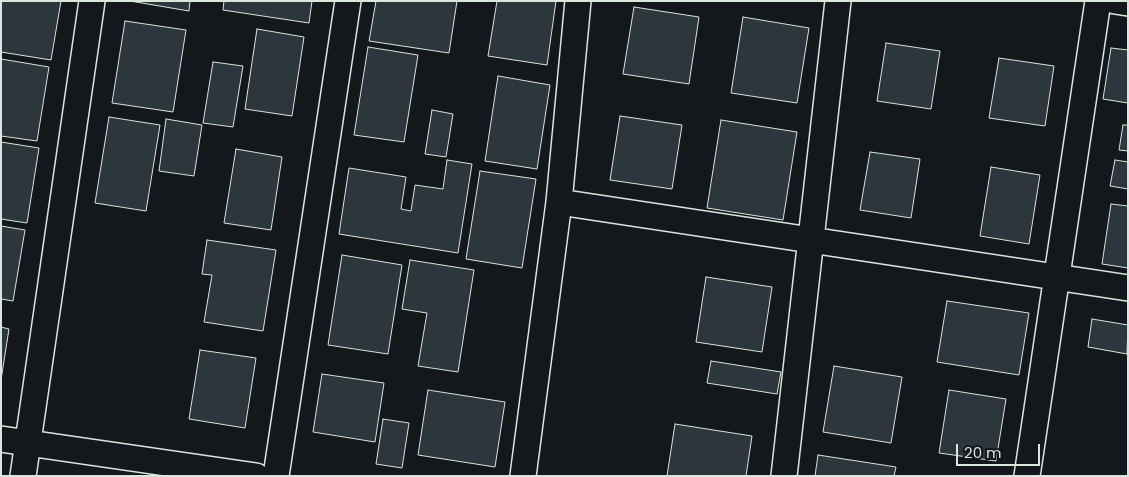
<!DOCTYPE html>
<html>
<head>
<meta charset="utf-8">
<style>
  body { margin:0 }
  #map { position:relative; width:1129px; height:477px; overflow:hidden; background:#14181c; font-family:Poppins,sans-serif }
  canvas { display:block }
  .frame { position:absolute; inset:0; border:2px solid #d8e6dc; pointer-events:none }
  .scale { position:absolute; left:956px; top:444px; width:84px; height:22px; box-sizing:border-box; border:2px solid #d8e6dc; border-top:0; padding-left:6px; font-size:15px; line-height:18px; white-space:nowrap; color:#d8e6dc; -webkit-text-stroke:4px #14181c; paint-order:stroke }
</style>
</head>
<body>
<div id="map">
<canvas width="1129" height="477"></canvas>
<div class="frame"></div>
<div class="scale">20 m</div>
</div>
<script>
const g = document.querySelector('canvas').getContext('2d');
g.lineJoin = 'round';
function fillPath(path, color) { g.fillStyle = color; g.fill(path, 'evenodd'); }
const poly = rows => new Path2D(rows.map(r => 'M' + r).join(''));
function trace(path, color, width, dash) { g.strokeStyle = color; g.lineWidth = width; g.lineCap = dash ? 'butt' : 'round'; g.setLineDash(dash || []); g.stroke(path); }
const building = poly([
  [1,1,61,1,51,60,1,52,1,1],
  [130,1,190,1,189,11,130,1],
  [224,1,312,1,309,23,223,10,224,1],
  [376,1,457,1,449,53,369,41,376,1],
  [497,1,556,1,547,65,488,56,497,1],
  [634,7,699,17,689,84,623,74,634,7],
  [743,17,809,28,797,103,731,93,743,17],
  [125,21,186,30,173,112,112,103,125,21],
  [257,29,304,37,292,116,245,109,257,29],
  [886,43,940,51,931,109,877,101,886,43],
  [368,47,418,55,404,142,354,135,368,47],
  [1111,48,1128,50,1128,103,1103,99,1111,48],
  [999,58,1054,66,1045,126,989,118,999,58],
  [1,59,49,67,37,141,1,136,1,59],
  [213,62,243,66,233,127,203,123,213,62],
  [498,76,550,85,537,169,485,161,498,76],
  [432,110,453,114,446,157,425,154,432,110],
  [620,116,682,125,672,189,610,180,620,116],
  [109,117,160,125,146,211,95,203,109,117],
  [166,119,202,125,194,176,159,171,166,119],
  [721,120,797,132,783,220,707,208,721,120],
  [1123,125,1128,125,1128,151,1119,150,1123,125],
  [1,142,39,148,27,223,1,219,1,142],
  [236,149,282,157,271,230,224,223,236,149],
  [870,152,920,159,911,218,860,210,870,152],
  [447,160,472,164,458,253,339,234,349,168,406,177,401,209,411,211,415,185,443,189,447,160],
  [1115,160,1128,162,1128,189,1110,186,1115,160],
  [991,167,1040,175,1029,244,980,236,991,167],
  [480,171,536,179,522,268,466,259,480,171],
  [1111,204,1128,206,1128,268,1102,264,1111,204],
  [1,226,25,230,13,301,1,299,1,226],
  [207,240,276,250,263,331,204,322,212,275,202,274,207,240],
  [342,255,402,265,388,354,328,345,342,255],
  [410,260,474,270,458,372,418,366,427,313,402,309,410,260],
  [706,277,772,287,762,352,696,342,706,277],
  [947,301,1029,313,1019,375,937,362,947,301],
  [1092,319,1128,325,1127,354,1088,347,1092,319],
  [1,327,9,329,1,380,1,327],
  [200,350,256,358,245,428,189,419,200,350],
  [711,361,781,372,777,394,707,383,711,361],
  [834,366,902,377,891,443,823,432,834,366],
  [322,374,384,383,375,442,313,432,322,374],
  [428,390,505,402,495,467,418,455,428,390],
  [949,390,1006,399,996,461,939,453,949,390],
  [383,419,409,423,402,468,376,464,383,419],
  [675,424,752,436,746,476,667,476,675,424],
  [818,455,896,467,894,476,815,476,818,455]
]);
const street = poly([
  [1115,1,1128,3],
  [559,202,1128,288],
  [1,439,256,476],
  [23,476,92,1],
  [276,476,348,1],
  [523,476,559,202,578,1],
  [784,476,838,1],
  [1027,476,1098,1]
]);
fillPath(building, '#2c363c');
trace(building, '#d8e6dc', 1);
trace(street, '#d8e6dc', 28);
trace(street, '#14181c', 25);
</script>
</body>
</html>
